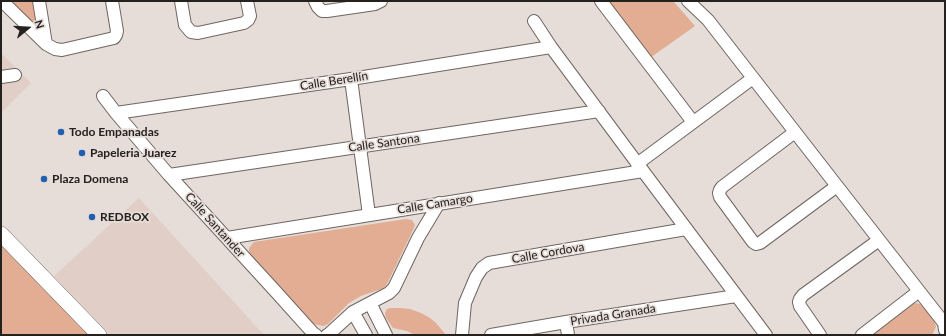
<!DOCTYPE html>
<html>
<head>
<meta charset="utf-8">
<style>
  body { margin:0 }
  #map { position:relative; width:946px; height:336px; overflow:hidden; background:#e6dcd8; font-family:Lato,sans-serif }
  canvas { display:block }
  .frame { position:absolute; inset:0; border:2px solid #25211f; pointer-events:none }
  .north { position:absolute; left:8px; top:8px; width:40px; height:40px; -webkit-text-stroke:3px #e6dcd8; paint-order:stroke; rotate:72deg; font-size:11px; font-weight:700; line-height:16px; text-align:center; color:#25211f }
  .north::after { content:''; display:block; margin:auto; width:14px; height:18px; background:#25211f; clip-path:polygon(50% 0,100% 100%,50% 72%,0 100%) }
</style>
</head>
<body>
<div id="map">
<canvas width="946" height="336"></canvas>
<div class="frame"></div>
<div class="north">N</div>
</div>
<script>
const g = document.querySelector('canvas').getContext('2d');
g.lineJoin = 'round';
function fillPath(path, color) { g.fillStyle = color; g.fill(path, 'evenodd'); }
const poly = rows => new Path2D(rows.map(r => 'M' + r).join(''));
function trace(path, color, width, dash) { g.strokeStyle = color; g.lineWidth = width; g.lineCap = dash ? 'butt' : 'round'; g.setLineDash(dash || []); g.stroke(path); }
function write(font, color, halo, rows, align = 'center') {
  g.font = font + ' Lato,sans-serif'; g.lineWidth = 3.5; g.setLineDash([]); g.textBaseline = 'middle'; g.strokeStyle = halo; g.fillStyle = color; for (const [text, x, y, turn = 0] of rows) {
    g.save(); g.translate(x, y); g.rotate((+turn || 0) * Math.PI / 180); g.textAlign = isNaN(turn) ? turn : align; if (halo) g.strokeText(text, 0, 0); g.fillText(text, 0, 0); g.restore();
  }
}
const built = poly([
  [1,53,31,83,1,113],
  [139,198,264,335,111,335,54,276]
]);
const green = poly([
  [4,1,33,1,35,14,35,20,32,23],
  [603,1,673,1,695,26,647,60],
  [406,219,412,220,415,225,413,230,387,284,384,288,361,296,349,303,328,324,324,326,318,325,314,324,249,254,249,248,254,242],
  [1,245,90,335,4,335,1,332],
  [916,303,923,305,934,320,936,327,932,335,870,335,913,304],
  [391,308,401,308,410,309,421,313,430,318,436,323,446,335,415,335,407,331,393,328,386,318,385,313,387,309]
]);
const minor = poly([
  [2,1,46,44,55,49,62,50,114,38,116,35,117,31,112,1],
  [39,1,46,44],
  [181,1,185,25,191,32,198,33,244,23,248,20,250,16,247,1],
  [315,1,318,7,322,11,327,11,375,4,381,1],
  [601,1,693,122],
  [688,1,708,20,837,186,944,323,945,330],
  [534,21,551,47,643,171,766,335],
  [1,77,15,75],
  [351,79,369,215],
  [103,96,116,113,169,175,277,293,313,333,316,335],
  [116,113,351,79,551,47],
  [795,132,722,187,720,190,719,193,720,197,753,242,756,244,760,243,837,186],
  [637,164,753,78],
  [169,175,599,111],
  [227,238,643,171],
  [370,303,386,335],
  [353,312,366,335],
  [566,322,568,335],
  [327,335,329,334,353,312,389,293,394,288,418,238,439,203],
  [462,335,465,303,476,277,482,268,489,263,686,229],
  [491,335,566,322,736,296],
  [820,335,800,306,799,302,800,299,803,295,879,240],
  [862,335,919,291]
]);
const tertiary = poly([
  [1,234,99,335]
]);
const markers = [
  [61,132,4,"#225eaf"],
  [82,153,4,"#225eaf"],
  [44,179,4,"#225eaf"],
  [92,217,4,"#225eaf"]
];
const streetNames = [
  ["Calle Berellín",334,81,-9],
  ["Calle Santona",384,143,-8],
  ["Calle Camargo",435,204,-9],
  ["Calle Santander",215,225,48],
  ["Calle Cordova",548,253,-10],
  ["Privada Granada",613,315,-9]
];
const poiNames = [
  ["Todo Empanadas",69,132],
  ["Papeleria Juarez",90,153],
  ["Plaza Domena",52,179],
  ["REDBOX",100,217]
];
fillPath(built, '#e1cfc7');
fillPath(green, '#e2ad92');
trace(minor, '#6e6662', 14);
trace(tertiary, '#6e6662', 16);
trace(minor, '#fff', 12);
trace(tertiary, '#fff', 15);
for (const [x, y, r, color] of markers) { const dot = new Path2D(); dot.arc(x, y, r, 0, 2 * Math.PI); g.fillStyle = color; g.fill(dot); trace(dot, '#e6dcd8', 1.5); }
write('12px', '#25211f', '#e6dcd8', streetNames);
write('bold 12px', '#25211f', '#e6dcd8', poiNames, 'left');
</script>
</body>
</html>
